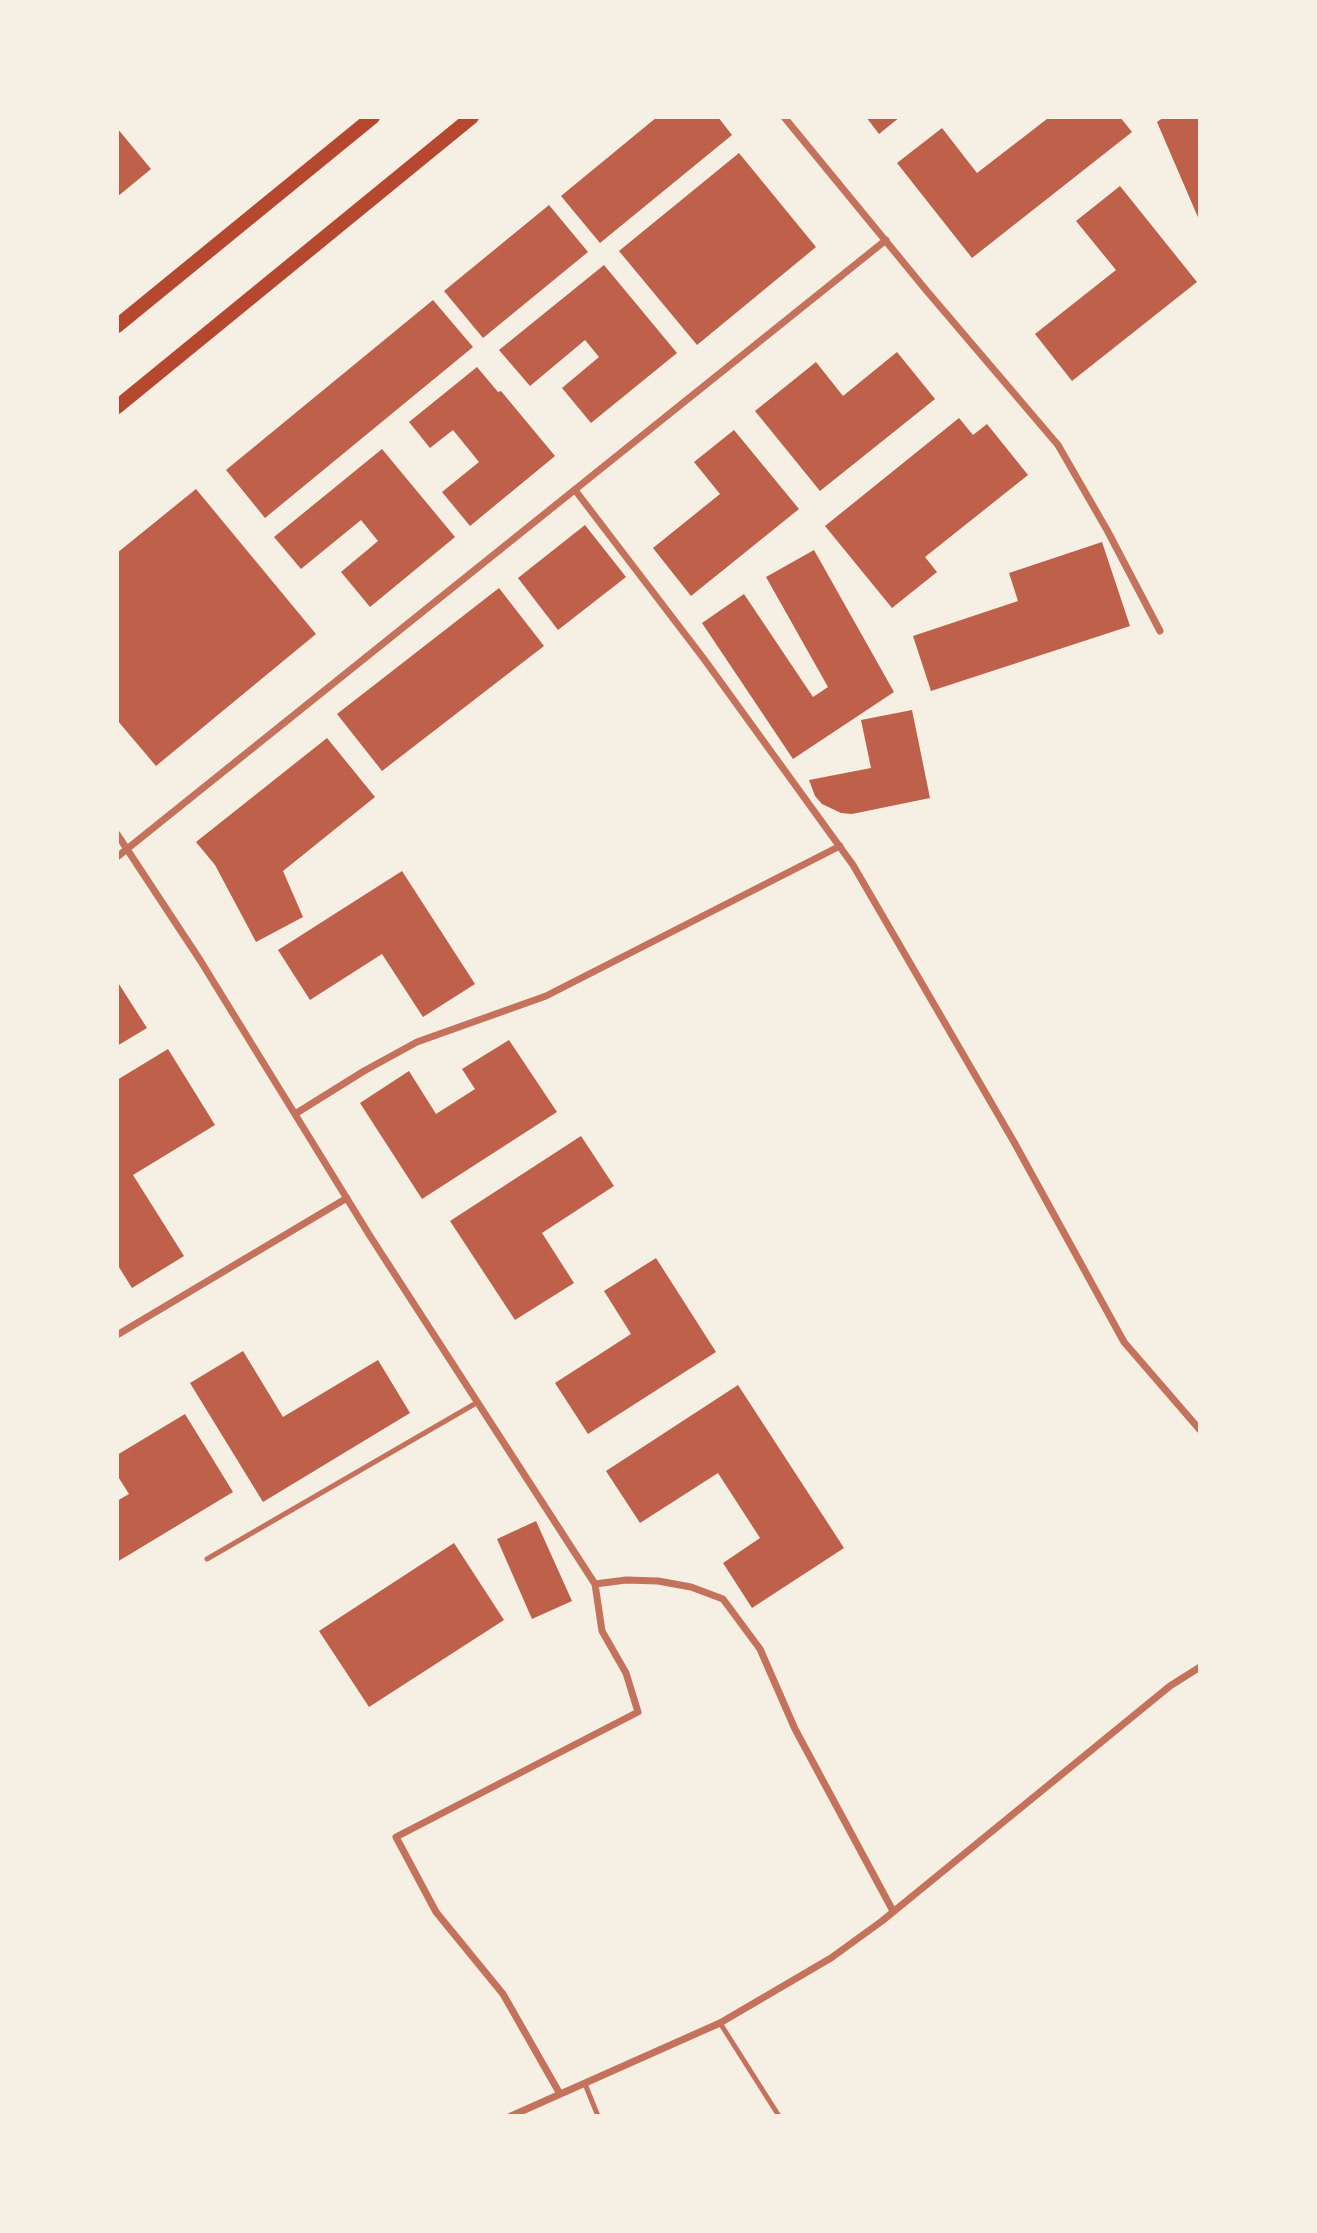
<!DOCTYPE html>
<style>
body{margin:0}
#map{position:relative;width:1317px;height:2233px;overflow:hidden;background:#f6efe4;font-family:Mulish,sans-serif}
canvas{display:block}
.frame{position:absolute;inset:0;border:119px solid #f6efe4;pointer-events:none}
</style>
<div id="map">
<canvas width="1317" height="2233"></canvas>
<div class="frame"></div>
</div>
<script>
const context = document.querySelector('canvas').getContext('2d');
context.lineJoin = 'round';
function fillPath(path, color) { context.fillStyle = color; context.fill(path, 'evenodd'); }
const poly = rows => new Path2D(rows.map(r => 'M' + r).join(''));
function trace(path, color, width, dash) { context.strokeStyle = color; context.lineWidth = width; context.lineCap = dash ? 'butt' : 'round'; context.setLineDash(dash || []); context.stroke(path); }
fillPath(poly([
 [657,117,718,117,732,135,600,243,561,196],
 [866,117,900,117,879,134],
 [1046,117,1120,117,1132,132,972,258,897,163,942,128,977,173,1047,119],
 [1164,117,1200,117,1200,222,1157,122],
 [117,128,151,169,117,197],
 [739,153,816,247,697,345,619,251],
 [1120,186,1197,282,1072,381,1035,334,1116,270,1076,221],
 [549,205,588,252,483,338,444,291],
 [604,265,677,353,591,423,562,388,599,357,585,340,530,386,499,350],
 [433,300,473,347,265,518,226,470],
 [897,352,935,399,820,491,755,411,816,362,843,396],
 [477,367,498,392,501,391,555,456,470,526,442,492,479,462,453,430,430,448,409,422],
 [959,418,973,435,987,424,1028,475,925,557,937,572,892,608,825,526],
 [734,430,799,509,691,596,653,548,720,494,694,462],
 [382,449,455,537,370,607,341,572,378,541,361,520,301,569,274,537],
 [196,489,316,634,156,766,117,720,117,553],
 [585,525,626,577,558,630,518,578],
 [1102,542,1130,626,931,691,913,636,1018,601,1009,573],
 [814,550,894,692,793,759,702,623,744,594,813,697,828,687,766,577],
 [499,588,544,646,382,771,337,714],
 [912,710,930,798,852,814,841,813,822,804,815,796,809,780,871,768,861,720],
 [327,738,375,797,283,871,303,917,256,942,215,865,196,842],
 [402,871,475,984,423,1017,382,954,310,1000,278,950],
 [117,981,147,1028,117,1046],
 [509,1040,557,1112,422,1199,360,1103,409,1071,436,1114,475,1089,462,1069],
 [168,1049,215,1125,133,1175,184,1256,132,1288,117,1264,117,1080],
 [581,1136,614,1186,542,1233,574,1283,515,1320,450,1221],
 [656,1258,716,1352,588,1434,555,1383,631,1334,604,1291],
 [243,1351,283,1417,378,1360,410,1413,263,1502,190,1383],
 [738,1385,844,1548,752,1608,723,1563,760,1538,718,1473,640,1523,606,1471],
 [185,1414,233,1492,117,1562,117,1501,129,1494,117,1475,117,1455],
 [536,1521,572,1601,532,1619,497,1539],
 [454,1543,504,1620,369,1707,319,1631]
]), '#bf614a');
trace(poly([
 [207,1559,478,1402],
 [720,2023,779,2116],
 [585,2084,598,2116]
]), '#c5725c', 5);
trace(poly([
 [784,117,926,290,1058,445,1107,530,1160,631],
 [575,490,704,659,853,865,1014,1142,1124,1342,1200,1430],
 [117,834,200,960,370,1236,595,1584,602,1631,626,1673,638,1712,396,1837,436,1912,503,1994,560,2094],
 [117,857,886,240],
 [295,1114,364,1071,417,1042,546,996,840,846],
 [117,1335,347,1198],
 [595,1584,626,1580,658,1581,691,1587,723,1599,760,1649,795,1729,893,1911],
 [511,2116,720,2023,831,1958,882,1921,1170,1686,1200,1667]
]), '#c5725c', 7);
trace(poly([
 [117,326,373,117],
 [117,407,472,117]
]), '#b5482f', 14);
</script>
